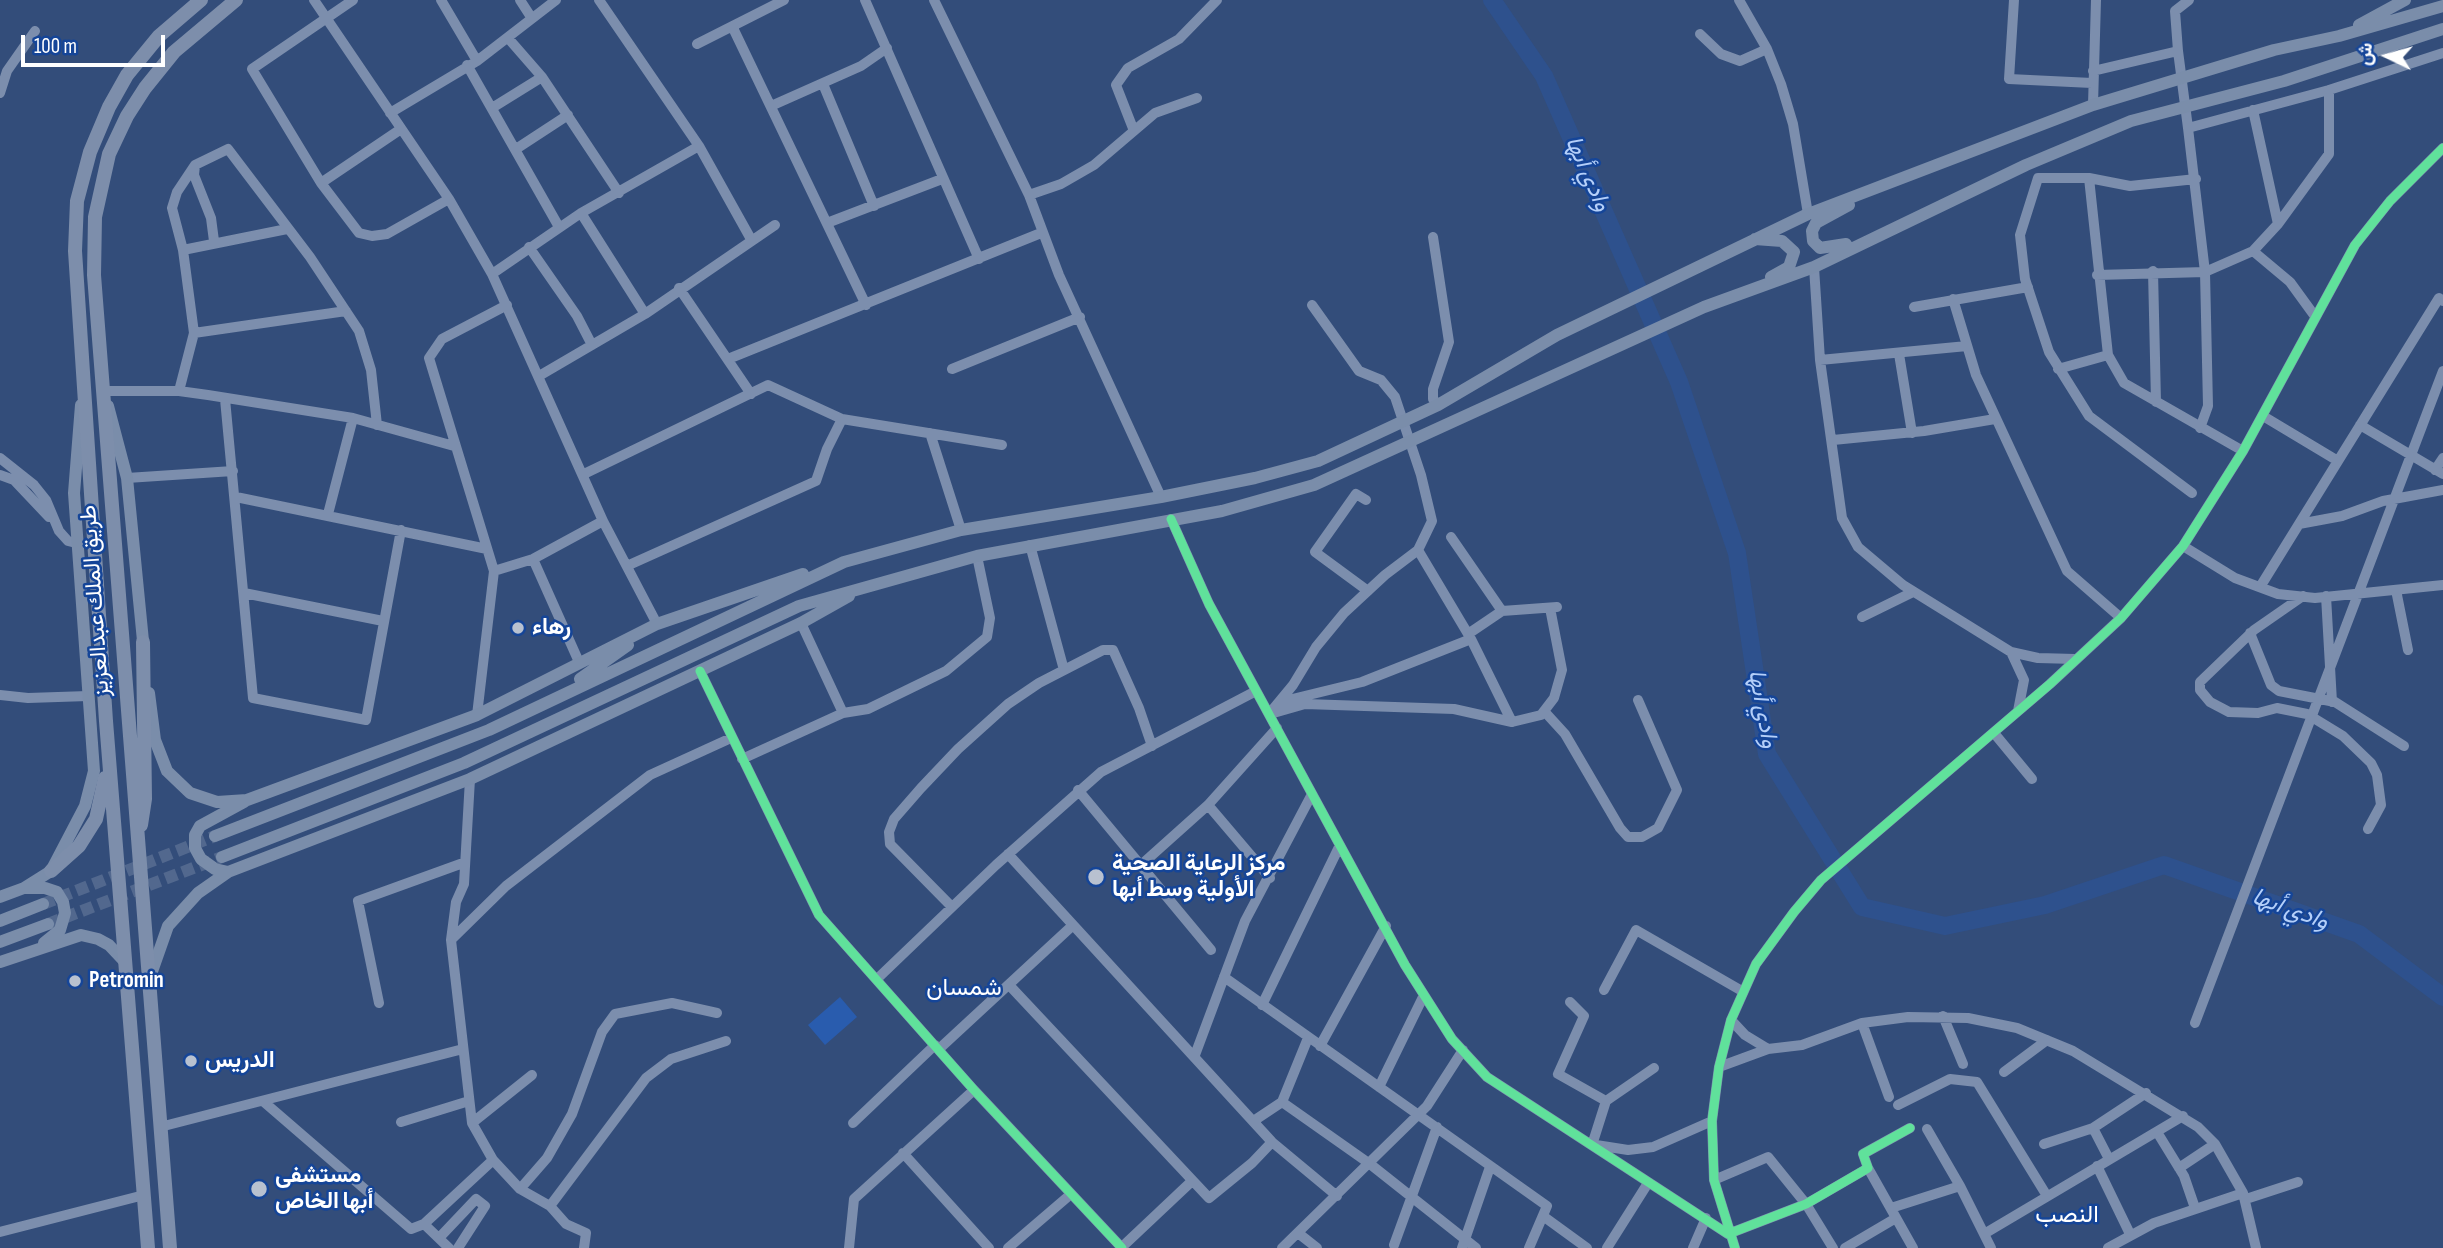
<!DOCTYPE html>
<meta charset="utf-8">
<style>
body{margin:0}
#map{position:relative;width:2443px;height:1248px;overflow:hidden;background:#334d7a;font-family:"Sofia Sans Condensed",Vazirmatn,sans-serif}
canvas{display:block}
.north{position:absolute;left:2352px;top:21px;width:70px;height:70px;-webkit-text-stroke:5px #154598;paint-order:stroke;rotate:275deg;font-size:19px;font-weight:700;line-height:28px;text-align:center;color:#fff}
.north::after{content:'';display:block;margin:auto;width:24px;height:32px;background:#fff;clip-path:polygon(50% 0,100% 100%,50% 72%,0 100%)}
.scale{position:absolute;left:21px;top:35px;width:144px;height:32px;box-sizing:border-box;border:4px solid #fff;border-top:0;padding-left:9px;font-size:21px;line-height:24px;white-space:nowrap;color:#fff;-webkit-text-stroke:5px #154598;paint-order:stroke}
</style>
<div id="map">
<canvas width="2443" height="1248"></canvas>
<div class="north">ش</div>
<div class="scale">100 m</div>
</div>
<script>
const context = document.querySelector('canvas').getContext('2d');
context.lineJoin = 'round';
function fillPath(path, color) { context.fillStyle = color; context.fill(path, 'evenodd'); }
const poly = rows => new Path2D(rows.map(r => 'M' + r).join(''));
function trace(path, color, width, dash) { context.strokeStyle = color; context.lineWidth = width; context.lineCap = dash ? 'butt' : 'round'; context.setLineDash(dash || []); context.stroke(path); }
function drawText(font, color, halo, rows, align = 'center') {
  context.font = font + ' "Sofia Sans Condensed",Vazirmatn,sans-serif'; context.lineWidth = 5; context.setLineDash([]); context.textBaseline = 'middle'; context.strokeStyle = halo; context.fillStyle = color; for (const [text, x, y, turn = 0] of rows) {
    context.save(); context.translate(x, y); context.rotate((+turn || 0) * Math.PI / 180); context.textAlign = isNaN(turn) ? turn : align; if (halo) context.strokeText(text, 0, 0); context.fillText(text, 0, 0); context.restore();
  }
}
fillPath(poly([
 [840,997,857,1017,825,1045,808,1025]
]), '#295cae');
trace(poly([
 [1492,0,1544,76,1679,382,1737,553,1767,754,1862,907,1945,926,2045,905,2164,865,2359,934,2443,997]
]), '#2e518d', 18);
trace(poly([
 [43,904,215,836],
 [48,924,222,857]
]), '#52688e', 12, [12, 6]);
trace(poly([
 [314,0,449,199,492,274,603,521,657,624],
 [353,0,252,69,321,183,359,233,372,236,387,234,449,199],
 [441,0,477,61],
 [520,0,531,17],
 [599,0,699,146,752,241],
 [865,0,979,259],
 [934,0,1029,195,1059,275,1161,497],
 [1739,0,1767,49,1781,84,1793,124,1808,214],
 [2014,0,2009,79,2092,83],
 [733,28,866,305],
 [1700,34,1721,54,1740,61,1767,49],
 [508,38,542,77,619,193],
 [697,44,784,0],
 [2178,51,2188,128],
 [467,65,559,227],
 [2093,71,2178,51,2175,11,2189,0],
 [823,84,874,206],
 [0,93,7,71,35,31],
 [2093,105,2096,0],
 [771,106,861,66,887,48],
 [492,108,542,77],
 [2253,110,2278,224],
 [390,113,477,61,556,0],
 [1134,131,1116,85,1128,68,1179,39,1217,0],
 [516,149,568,115],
 [195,165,194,175,211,218,214,241],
 [2089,178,2108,355,2124,383,2243,451],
 [321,183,401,129],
 [1029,195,1061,184,1094,165,1155,113,1197,98],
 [581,213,645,314],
 [827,223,942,179],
 [1433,237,1449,342,1433,389,1433,399,1438,405],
 [529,247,577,316,592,345],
 [183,250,287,229],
 [2253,251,2290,282,2314,315],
 [1814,267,1820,360,1842,518,1858,547,1903,585,2011,652,2038,658,2075,659],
 [2153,271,2156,402],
 [492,274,581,213,699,146],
 [2097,275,2205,272,2253,251,2278,224,2329,154,2329,90],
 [679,288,751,394],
 [1953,299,1976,375,2067,571,2121,618],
 [1914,307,2028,287],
 [194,333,346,311],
 [1899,354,1912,433],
 [728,359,1041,233],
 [1820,360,1967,346],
 [952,369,1080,317],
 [2058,369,2108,355],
 [539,376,645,314,775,225],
 [104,391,179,391,208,395,353,418,454,446],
 [179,391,194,333,183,250,172,208,177,192,195,165,228,149,310,257,359,331,371,370,377,425],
 [225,399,253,698,366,720,401,530],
 [2263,416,2338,461],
 [2360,425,2443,474],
 [2200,428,2208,406,2205,272,2188,128,2329,90,2443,53],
 [930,433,961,530],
 [1833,440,1924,431,1995,419],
 [0,458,34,485,46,500,59,531,68,541,76,543],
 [2435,470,2443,458],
 [584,474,768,385,842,419,1002,445],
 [0,475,14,480,49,517],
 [127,478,233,471],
 [2192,493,2089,416,2049,352,2025,279,2020,235,2038,178,2089,178,2130,186,2196,179],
 [236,497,487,549],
 [1366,500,1356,494,1315,552,1368,591],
 [328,514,353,418],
 [1171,519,1209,604,1405,965,1452,1039,1487,1077,1728,1234,1806,1204,1868,1168,1863,1154,1910,1128],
 [2299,524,2342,516,2383,501,2443,490],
 [1451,537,1502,611],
 [1030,545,1064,670],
 [2183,546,2235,578,2278,594,2315,598,2443,585],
 [1418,550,1471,639,1512,722],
 [533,559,579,662],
 [629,565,816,481,827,449,842,419],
 [494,571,533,559,603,521],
 [2260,587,2439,298,2443,301],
 [2396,590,2408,650],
 [244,593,383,621],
 [2303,596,2254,630,2200,682,2200,690,2210,702,2229,712,2258,713,2277,708,2307,714,2343,736,2371,763,2377,775,2381,805,2368,829],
 [2326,596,2332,702],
 [1862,617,1913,592],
 [801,623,843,713,868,709,946,671,987,637,990,618,977,556],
 [2250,633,2271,685,2279,691,2335,702,2404,746],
 [1468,634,1502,611,1557,607],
 [2011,652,2024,680,2018,711],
 [700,671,819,915,974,1090,1122,1248],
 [0,695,28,698,88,696],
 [1280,702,1362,682,1471,639],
 [1544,711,1565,734,1620,828,1628,837,1642,837,1658,828,1677,790,1638,700],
 [1269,714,1293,685,1316,647,1344,613,1385,575,1418,550,1432,521,1421,475,1395,397,1381,380,1359,371,1312,305],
 [1270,714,1305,704,1454,709,1512,722,1541,715,1554,698,1562,670,1550,608],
 [477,715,494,571,429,358,442,339,507,305],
 [1994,733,2032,779],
 [742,759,843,713],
 [470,779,464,884,456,902,451,940,472,1123,493,1160,520,1189,550,1206,566,1224,586,1233,584,1248],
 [1078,790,1211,950],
 [1208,805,1270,878],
 [1008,854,1272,1142,1337,1196],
 [1141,865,1208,805,1277,728],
 [952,907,890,844,889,832,894,819,921,788,958,749,1008,704,1039,683,1103,650,1113,650,1139,708,1152,746],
 [451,940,506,886,650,775,731,738],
 [1224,977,1547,1206,1529,1248],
 [878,978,996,865,1101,772,1256,691],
 [1010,986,1209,1198,1252,1163,1272,1142],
 [1604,990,1636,930,1742,991],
 [1570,1002,1584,1016,1558,1074,1606,1101],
 [379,1003,358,901,463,863],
 [1262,1005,1340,845],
 [1943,1016,1963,1064],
 [1862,1023,1889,1097],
 [2195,1023,2443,371],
 [1320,1046,1386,926],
 [939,1049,1072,926],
 [1768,1049,1802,1045,1862,1023,1908,1017,1968,1018,2017,1028,2073,1051,2198,1127,2215,1144,2243,1193,2256,1248],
 [1195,1055,1245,921,1312,794],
 [1719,1067,1768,1049,1745,1035,1731,1020],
 [2004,1072,2047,1040],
 [1379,1087,1424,995],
 [264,1102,411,1229,424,1224,449,1248],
 [1282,1102,1370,1164,1476,1248],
 [1898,1105,1950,1079,1977,1082,2047,1196],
 [1255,1120,1282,1102,1308,1038],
 [401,1122,469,1101],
 [472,1123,532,1075],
 [853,1123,935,1045],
 [160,1127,463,1049],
 [2093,1128,2109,1159],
 [1927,1129,1960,1186,1991,1248],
 [2157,1132,2184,1176,2195,1208],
 [2044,1144,2093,1128,2146,1093],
 [1592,1145,1606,1101,1654,1068],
 [1596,1145,1628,1150,1653,1147,1712,1121],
 [903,1153,989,1248],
 [2097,1166,2130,1234],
 [1868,1168,1913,1248],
 [2179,1168,2215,1144],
 [1714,1180,1768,1157,1806,1204,1833,1248],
 [520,1189,547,1158,572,1114,602,1032,615,1014,672,1003,717,1013],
 [2246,1199,2298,1182],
 [550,1206,646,1078,671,1059,726,1041],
 [1891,1208,1960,1186],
 [1543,1216,1587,1248],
 [424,1224,493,1160],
 [0,1232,144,1195],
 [1298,1233,1317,1248],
 [1984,1234,2183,1116],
 [439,1238,476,1199,485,1206,458,1248],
 [1394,1245,1437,1127],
 [849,1248,854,1199,974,1090],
 [1008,1248,1071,1194],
 [1121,1248,1192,1181],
 [1282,1248,1427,1106,1463,1050],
 [1462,1248,1490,1167],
 [1607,1248,1648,1183],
 [1693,1248,1706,1218],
 [1735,1248,1714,1180,1712,1121,1719,1067,1731,1020,1756,964,1794,912,1821,880,2050,684,2121,618,2183,546,2243,451,2355,245,2390,201,2443,148],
 [1845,1248,1896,1218],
 [2108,1248,2154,1223,2243,1193]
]), '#7c8ead', 10);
trace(poly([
 [2359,25,2405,0],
 [1755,239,1782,241,1794,252,1789,267,1771,277],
 [1846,244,1820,248,1813,241,1812,231,1816,223,1849,205],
 [108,406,127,478,144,651],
 [580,679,628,645],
 [149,693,155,740,167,771,190,793,217,802,247,800,477,715,657,624,803,574],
 [215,836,489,730,844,562,961,530,1161,497,1255,478,1318,461,1438,405,1557,335,1808,214,2093,105,2274,50,2339,36,2443,6],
 [222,857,464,763,799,606,977,556,1222,511,1314,485,1704,307,1814,267,2026,165,2131,121,2284,81,2443,29],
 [228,872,215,869,201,859,195,848,195,835,200,826,244,802],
 [26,888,45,888,57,892,63,902,65,913,60,930,44,943],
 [0,897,24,888,51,871,85,806,94,771,74,493,81,405],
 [0,921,43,904],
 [0,942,48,924],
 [0,962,81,935,98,939,109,945,125,962],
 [149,980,168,926,198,893,228,872,470,779,801,623,849,596]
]), '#7a8daa', 12);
trace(poly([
 [141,825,145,799,143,642],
 [51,871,79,846,96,819,105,778],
 [148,1248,106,721,75,251,77,201,90,152,109,107,127,75,159,36,201,0],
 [170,1248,94,275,95,217,109,154,127,116,145,88,174,52,236,0]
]), '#7d8eab', 14);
trace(poly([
 [1171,519,1209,604,1405,965,1452,1039,1487,1077,1728,1234,1806,1204,1868,1168,1863,1154,1910,1128],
 [700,671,819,915,974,1090,1122,1248],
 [1735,1248,1714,1180,1712,1121,1719,1067,1731,1020,1756,964,1794,912,1821,880,2050,684,2121,618,2183,546,2243,451,2355,245,2390,201,2443,148]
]), '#60e19b', 9);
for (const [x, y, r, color] of [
 [518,628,7,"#b8c1d0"],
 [1096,877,9,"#b8c1d0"],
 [75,981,7,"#b8c1d0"],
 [191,1061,7,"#b8c1d0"],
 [259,1189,9,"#b8c1d0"]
]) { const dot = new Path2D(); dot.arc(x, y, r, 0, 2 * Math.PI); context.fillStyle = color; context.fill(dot); trace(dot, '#154598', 2.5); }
drawText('23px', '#fff', '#154598', [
 ["طريق الملك عبدالعزيز",96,601,-94]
]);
drawText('bold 23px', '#fff', '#154598', [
 ["رهاء",532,628],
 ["مركز الرعاية الصحية",1112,864],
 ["الأولية وسط أبها",1112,890],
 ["Petromin",89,981],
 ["الدريس",205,1061],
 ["مستشفى",275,1176],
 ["أبها الخاص",275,1202]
], 'left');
drawText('italic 24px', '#b4cff9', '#154598', [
 ["وادي أبها",1587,174,66],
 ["وادي أبها",1762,709,80],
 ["وادي أبها",2290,910,20]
]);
drawText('24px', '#fff', '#154598', [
 ["شمسان",964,989],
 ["النصب",2067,1216]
]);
</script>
